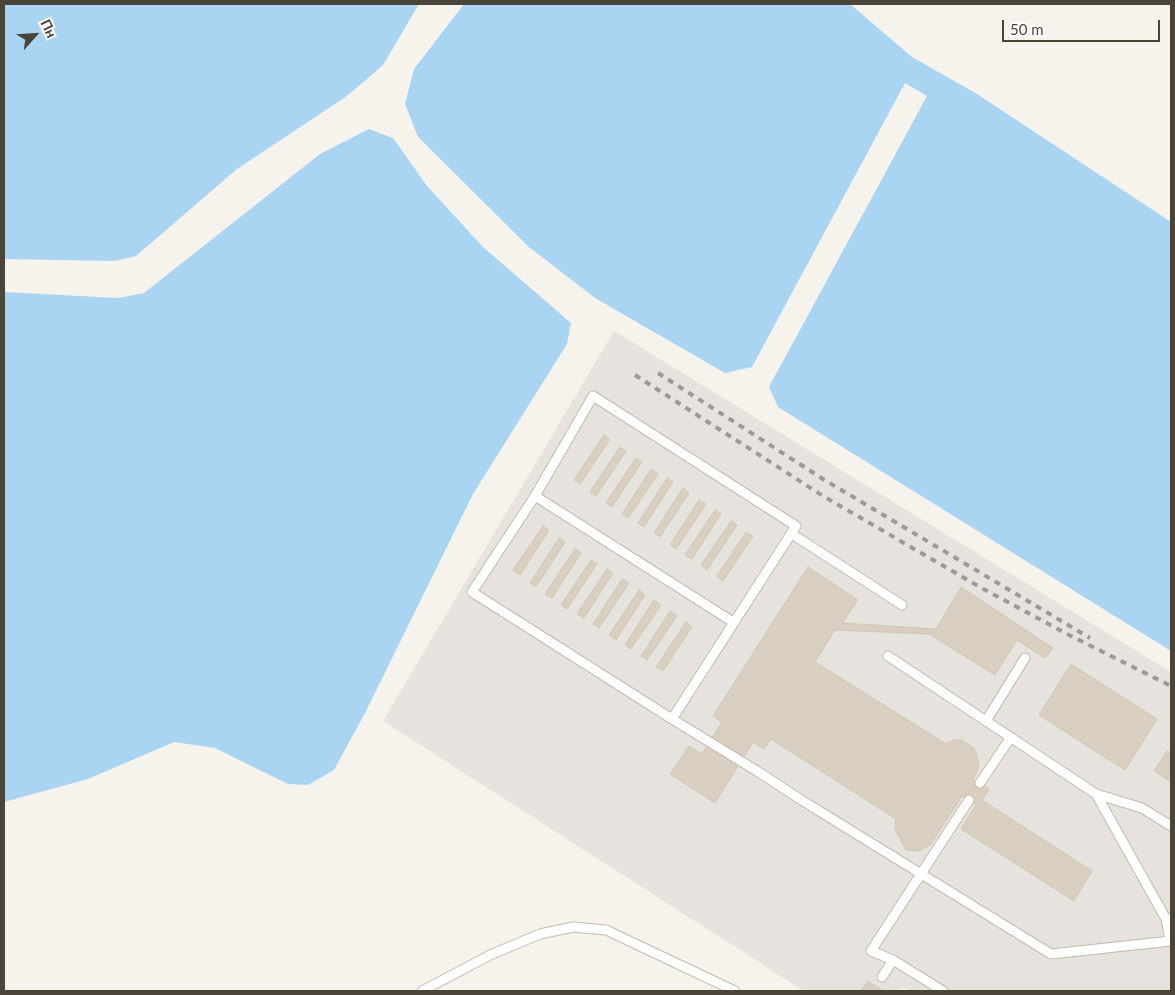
<!DOCTYPE html>
<meta charset="utf-8">
<style>
body{margin:0}
#map{position:relative;width:1175px;height:995px;overflow:hidden;background:#f6f3ec;font-family:Lato,sans-serif}
canvas{display:block}
.frame{position:absolute;inset:0;border:5px solid #4b4439;pointer-events:none}
.north{position:absolute;left:10px;top:10px;width:50px;height:50px;-webkit-text-stroke:4px #fff;paint-order:stroke;rotate:64deg;font-size:14px;font-weight:700;line-height:20px;text-align:center;color:#4b4439}
.north::after{content:'';display:block;margin:auto;width:18px;height:22px;background:#4b4439;clip-path:polygon(50% 0,100% 100%,50% 72%,0 100%)}
.scale{position:absolute;left:1002px;top:20px;width:158px;height:22px;box-sizing:border-box;border:2px solid #4b4439;border-top:0;padding-left:6px;font-size:15px;line-height:18px;white-space:nowrap;color:#4b4439;-webkit-text-stroke:4px #fff;paint-order:stroke}
</style>
<div id="map">
<canvas width="1175" height="995"></canvas>
<div class="frame"></div>
<div class="north">Пн</div>
<div class="scale">50 m</div>
</div>
<script>
const context = document.querySelector('canvas').getContext('2d');
context.lineJoin = 'round';
function fillPath(path, color) { context.fillStyle = color; context.fill(path, 'evenodd'); }
const poly = rows => new Path2D(rows.map(r => 'M' + r).join(''));
function trace(path, color, width, dash) { context.strokeStyle = color; context.lineWidth = width; context.lineCap = dash ? 'butt' : 'round'; context.setLineDash(dash || []); context.stroke(path); }
fillPath(poly([
 [614,331,1171,672,1171,991,910,991,902,987,899,991,804,991,383,721]
]), '#e6e2dd');
fillPath(poly([
 [4,4,419,4,383,65,347,96,237,169,136,256,115,261,4,259],
 [464,4,850,4,912,57,977,94,1171,222,1171,651,778,407,769,387,927,96,905,83,752,367,725,373,595,298,529,247,418,137,405,104,414,69],
 [369,129,393,138,427,186,483,247,571,323,567,344,473,494,365,713,334,770,308,785,288,784,215,748,174,742,88,779,4,802,4,292,118,298,144,293,320,154]
]), '#a9d4f2');
const building = poly([
 [604,435,610,439,580,484,574,480,604,435],
 [620,447,626,451,596,496,590,492,620,447],
 [636,458,642,462,612,507,606,503,636,458],
 [651,469,658,474,628,518,622,514,651,469],
 [667,478,673,482,644,527,638,523,667,478],
 [683,488,689,493,660,537,654,533,683,488],
 [699,500,706,504,676,549,670,545,699,500],
 [715,510,721,514,692,559,685,555,715,510],
 [731,521,737,525,707,570,701,565,731,521],
 [543,526,549,530,520,575,513,570,543,526],
 [746,532,753,536,723,581,717,576,746,532],
 [559,538,565,542,536,587,530,583,559,538],
 [575,549,581,553,552,598,545,594,575,549],
 [591,560,597,564,567,609,561,605,591,560],
 [808,567,858,600,842,623,936,629,961,587,1053,648,1045,658,1017,640,995,675,929,634,835,630,815,662,946,744,954,740,961,740,974,748,979,763,977,771,973,779,989,789,982,800,1092,871,1074,901,961,829,976,805,962,796,931,844,919,851,906,850,895,829,896,819,771,739,764,749,753,742,715,803,670,774,689,746,702,754,722,722,713,716,808,567],
 [607,569,613,573,584,618,577,614,607,569],
 [622,579,629,583,599,628,593,624,622,579],
 [639,590,645,595,616,640,609,635,639,590],
 [654,600,661,605,631,649,625,645,654,600],
 [670,611,677,616,647,660,641,656,670,611],
 [686,622,692,627,663,671,656,667,686,622],
 [1071,664,1157,719,1125,770,1039,715,1071,664],
 [1167,751,1171,754,1171,782,1154,771,1167,751],
 [868,981,883,991,861,991,868,981]
]);
fillPath(building, '#d8cfc1');
trace(building, '#d3c7b4', 1);
const lane = poly([
 [535,496,733,622],
 [792,534,902,605],
 [888,656,1096,794,1166,919,1171,919],
 [672,719,796,526,593,396,535,496,472,592,672,719,757,771,803,801,1051,954,1171,941],
 [986,721,1025,658],
 [980,783,1011,737],
 [1096,794,1142,808,1171,826],
 [1166,919,1170,941],
 [893,960,871,951,969,800],
 [882,977,893,960,943,991],
 [422,991,490,955,540,934,573,927,606,930,735,991]
]);
trace(lane, '#c2bbae', 11);
trace(lane, '#fff', 9);
trace(poly([
 [658,373,823,479,1090,638],
 [635,375,823,496,978,586,1069,635,1171,686]
]), '#9a9a9a', 4, [6, 6]);
</script>
